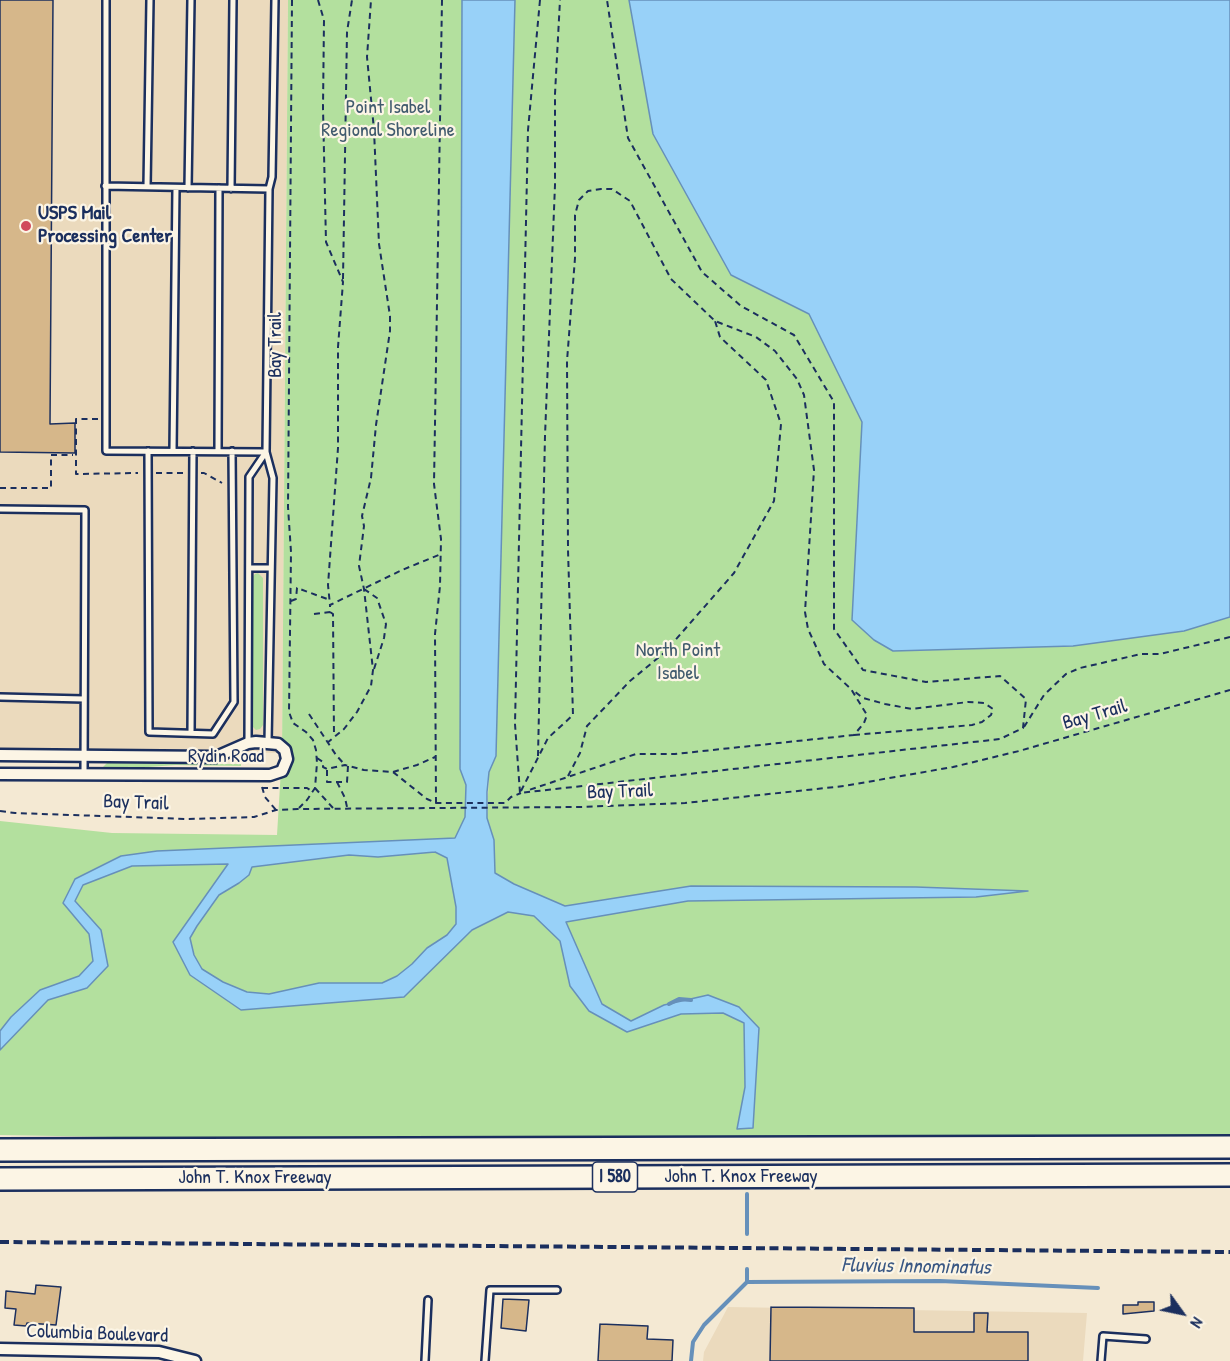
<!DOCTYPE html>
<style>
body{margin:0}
#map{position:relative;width:1230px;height:1361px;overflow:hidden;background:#f4e9d3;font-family:"Patrick Hand",sans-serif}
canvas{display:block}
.north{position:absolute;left:1152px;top:1283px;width:60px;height:60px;-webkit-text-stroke:4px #fcf5e5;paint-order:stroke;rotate:123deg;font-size:16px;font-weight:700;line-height:24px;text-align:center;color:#1b2f5e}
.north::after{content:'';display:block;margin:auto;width:21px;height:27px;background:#1b2f5e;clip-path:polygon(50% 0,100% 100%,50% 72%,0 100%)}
</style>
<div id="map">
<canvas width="1230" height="1361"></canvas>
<div class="north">N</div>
</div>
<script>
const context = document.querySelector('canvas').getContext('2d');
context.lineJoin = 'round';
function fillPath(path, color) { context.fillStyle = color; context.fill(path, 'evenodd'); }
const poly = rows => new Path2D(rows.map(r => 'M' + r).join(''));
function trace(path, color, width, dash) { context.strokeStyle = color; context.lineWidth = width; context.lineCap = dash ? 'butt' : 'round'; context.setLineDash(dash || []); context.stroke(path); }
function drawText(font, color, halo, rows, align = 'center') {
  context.font = font + ' "Patrick Hand",sans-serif'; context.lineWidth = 4.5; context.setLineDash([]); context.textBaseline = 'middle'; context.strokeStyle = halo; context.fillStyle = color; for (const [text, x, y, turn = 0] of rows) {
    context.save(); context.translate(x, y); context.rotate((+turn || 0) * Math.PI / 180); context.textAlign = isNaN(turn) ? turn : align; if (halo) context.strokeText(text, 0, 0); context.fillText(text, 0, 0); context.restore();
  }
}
fillPath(poly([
 [0,0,288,0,282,753,0,749],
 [728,1307,1087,1313,1083,1361,703,1361,704,1352]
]), '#ebdabd');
fillPath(poly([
 [288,0,491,0,478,835,490,826,487,818,489,772,496,756,515,0,629,0,653,134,731,275,809,314,862,422,852,620,874,640,893,651,1184,631,1230,617,1230,1147,744,1148,0,1135,0,821,112,833,277,835,282,753],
 [258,573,263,578,263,725,260,729,256,730,251,725,252,578,255,574],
 [107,763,241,764,241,766,176,765,107,770,103,767]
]), '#b3e09e');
const water = poly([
 [462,0,515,0,496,756,489,772,487,792,487,818,494,840,495,873,514,884,565,906,691,886,916,887,1028,891,976,897,688,901,566,922,602,1004,631,1021,664,1005,708,995,739,1007,759,1028,753,1128,737,1129,745,1087,744,1023,723,1013,681,1014,627,1032,589,1011,570,986,560,941,534,916,508,912,472,930,404,997,241,1010,190,975,173,942,228,864,132,866,83,885,75,901,101,930,108,966,87,988,48,1000,0,1050,0,1031,11,1017,40,990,79,976,93,961,89,934,63,903,75,879,121,856,157,851,455,838,465,817,466,785,460,769,462,0],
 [435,852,447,858,456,907,456,924,447,935,427,948,412,964,397,976,382,983,319,983,269,994,247,992,223,982,202,969,194,955,190,938,197,926,219,895,239,883,249,875,252,867,349,855,378,857,435,852],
 [629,0,1230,0,1230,617,1184,631,1073,646,893,651,874,640,852,620,862,422,809,314,731,275,653,134,629,0]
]);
fillPath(water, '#98d1f8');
trace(water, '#6690ba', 1.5);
trace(poly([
 [669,1004,679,999,691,1000],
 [747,1234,747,1194],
 [747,1269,747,1282],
 [747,1282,940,1281,1098,1288],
 [691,1361,693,1342,704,1325,747,1282]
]), '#6690ba', 4);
const building = poly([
 [0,0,53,0,50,424,75,423,75,453,0,452,0,0],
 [36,1285,61,1287,56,1325,27,1323,26,1326,14,1325,16,1309,5,1308,6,1291,35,1294,36,1285],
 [503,1299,529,1300,526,1331,501,1328,503,1299],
 [1138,1302,1154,1302,1154,1311,1123,1314,1123,1305,1138,1305,1138,1302],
 [771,1307,914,1308,914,1332,974,1332,974,1313,988,1313,987,1332,1028,1332,1028,1361,770,1361,771,1307],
 [600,1324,648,1326,647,1339,673,1340,672,1361,598,1361,600,1324]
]);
fillPath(building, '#d6b78a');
trace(building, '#1b2f5e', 1.5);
const lane = poly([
 [106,0,106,451,266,452],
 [105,186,269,189],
 [147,187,150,0],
 [188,188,191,0],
 [231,189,233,0],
 [148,451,149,732,213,734,234,702,232,451],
 [173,451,176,188],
 [218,451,219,188],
 [0,509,85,510,84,774],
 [249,568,271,568],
 [0,697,84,699],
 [191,733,193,451],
 [268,742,273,478,266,452,269,189,272,177,275,0],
 [248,743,249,477,266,452],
 [425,1361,428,1300],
 [485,1361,490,1290,557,1290],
 [1101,1361,1103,1336,1146,1339]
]);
const street = poly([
 [0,755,216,757,248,743,256,742,278,744,285,750,287,759,282,771,270,775,0,774],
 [0,1349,159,1352,195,1361]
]);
const highway = poly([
 [0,1150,1230,1147],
 [0,1179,1230,1175]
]);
trace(lane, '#1b2f5e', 10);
trace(street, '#1b2f5e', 15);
trace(highway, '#1b2f5e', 26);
trace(poly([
 [292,0,288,507,291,552,289,712,293,723,306,732,313,740,316,750,317,763,315,788,307,800,299,808],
 [318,0,324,20,323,108,326,242,343,282,338,347,338,448,328,585,330,605],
 [540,0,528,130,515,724,520,793,1000,739,1023,728,1026,699,1000,676,926,682,863,670,834,629,834,402,794,335,741,306,702,272,628,138,607,0],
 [343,279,347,32,352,0],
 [98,419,76,419,76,474,138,473],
 [156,473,183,473],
 [201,473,204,473,222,483],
 [0,488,51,488,51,455,73,455],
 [364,589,377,598,386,624,384,638,374,669],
 [291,601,296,599,297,588,330,600],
 [330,612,333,614,334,736],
 [314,614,330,612,330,605,402,570,441,554],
 [309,714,336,755,345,765],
 [1024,727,1044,695,1066,674,1080,668,1141,654,1160,654,1230,637],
 [854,735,972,725,982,722,991,715,993,709,984,703,968,702,912,709,885,704,863,698,854,691],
 [327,743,344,729,357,712,371,686,373,670,364,589,359,566,364,526,362,516,371,478,376,425,390,331,390,316,379,244,374,130,367,57,371,0],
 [538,756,545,436,555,185,555,94,560,0],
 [317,758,323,762,323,767,327,769,345,765,364,770,393,772,427,799,436,803,505,803,511,797,521,793],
 [327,770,327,782,347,782,348,766],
 [393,772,417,765,435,757],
 [568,776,580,753,587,726,630,681,664,653,734,573,774,501,781,424,766,380,720,337,715,321],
 [337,782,345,798,347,807],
 [262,787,265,797,276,810],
 [262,788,307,788,313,792],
 [315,788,333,808],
 [521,791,548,738,573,715,568,550,567,361,575,258,575,215,579,200,588,191,601,189,612,189,630,201,671,279,715,321,756,337,775,351,797,379,804,395,814,470,805,612,808,629,824,664,851,689,867,715,864,723,854,735,675,754,636,754,526,791],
 [436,803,435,634,440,586,441,539,434,484,442,0],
 [0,811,15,813,187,819,254,817,276,810,298,809,579,807,685,803,844,786,953,767,1019,751,1230,690]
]), '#1b2f5e', 2, [6, 4.5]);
trace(lane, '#fcf5e5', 5);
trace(street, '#fcf5e5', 10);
trace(highway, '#fcf5e5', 21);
trace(poly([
 [0,1242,1230,1252]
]), '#1b2f5e', 4, [9, 4.5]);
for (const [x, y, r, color] of [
 [26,226,6,"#d1495b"]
]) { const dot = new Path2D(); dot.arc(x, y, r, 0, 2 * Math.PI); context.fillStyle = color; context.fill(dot); trace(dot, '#fcf5e5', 2); }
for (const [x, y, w] of [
 [615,1177,45]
]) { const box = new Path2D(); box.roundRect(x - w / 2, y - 15, w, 30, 4.5); context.fillStyle = '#fcf5e5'; context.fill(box); trace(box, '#1b2f5e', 1.5); }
drawText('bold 18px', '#1b2f5e', null, [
 ["I 580",615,1177]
]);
drawText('20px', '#415b6e', '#fcf5e5', [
 ["Point Isabel",388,108],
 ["Regional Shoreline",388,131],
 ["North Point",678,651],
 ["Isabel",678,674]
]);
drawText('bold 20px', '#1b2f5e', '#fcf5e5', [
 ["USPS Mail",38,214],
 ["Processing Center",38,237]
], 'left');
drawText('20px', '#1b2f5e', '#fcf5e5', [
 ["Bay Trail",276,345,-90],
 ["Bay Trail",1095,715,-16],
 ["Rydin Road",226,757],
 ["Bay Trail",620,792,-2],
 ["Bay Trail",136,803,2],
 ["John T. Knox Freeway",741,1177],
 ["John T. Knox Freeway",255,1178],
 ["Columbia Boulevard",97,1334,2]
]);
drawText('italic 21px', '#3a5884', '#fcf5e5', [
 ["Fluvius Innominatus",916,1267,1]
]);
</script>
